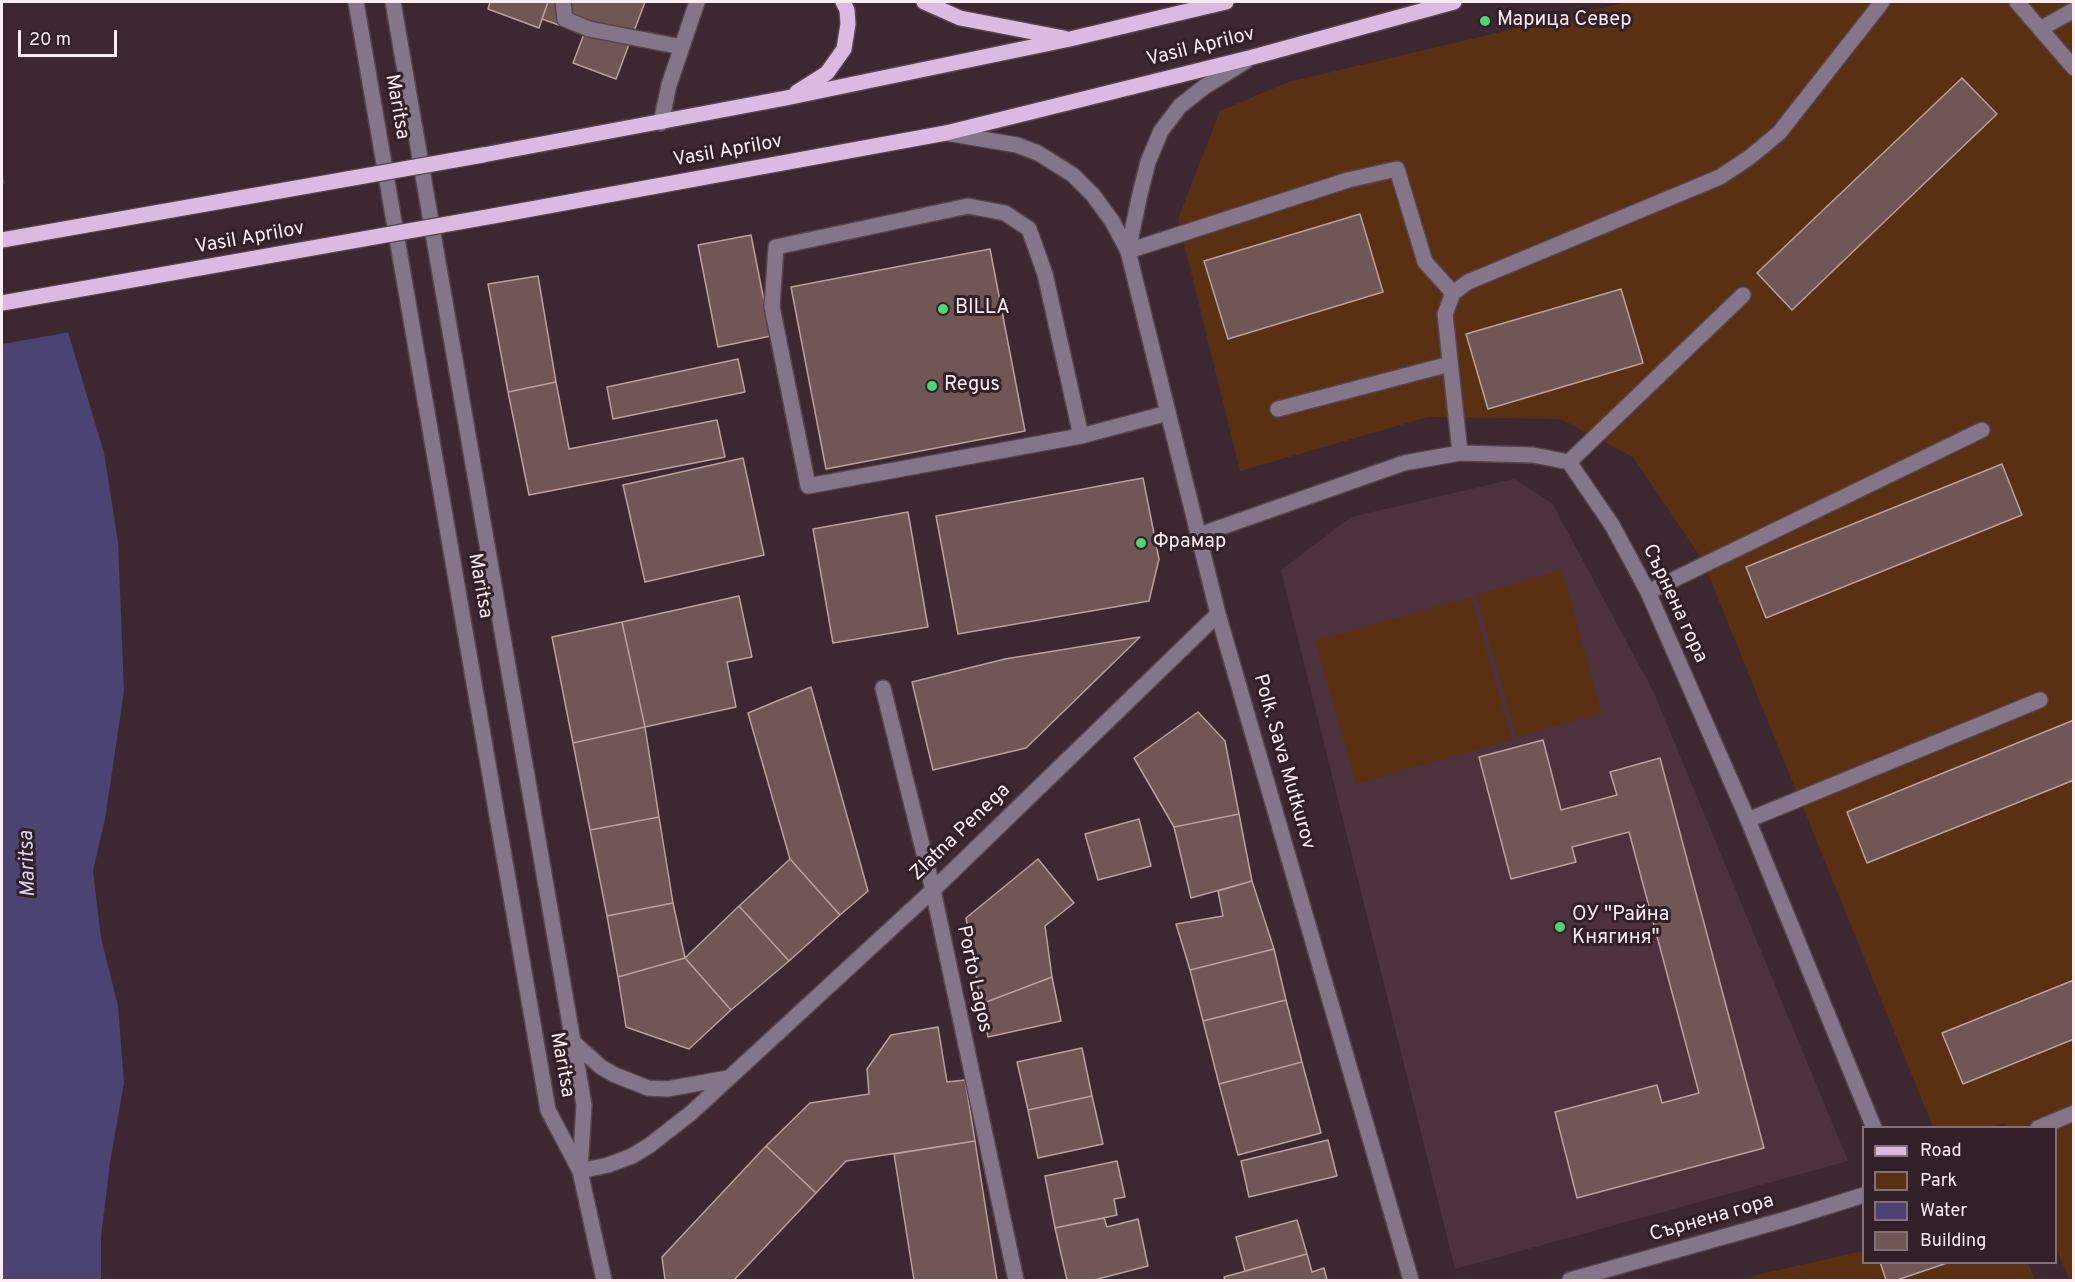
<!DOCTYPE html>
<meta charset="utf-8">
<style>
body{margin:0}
#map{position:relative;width:2075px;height:1282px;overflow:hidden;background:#3d2831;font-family:Overpass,sans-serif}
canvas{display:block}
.frame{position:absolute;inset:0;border:3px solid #fbedf2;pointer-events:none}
.legend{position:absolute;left:1862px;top:1126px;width:195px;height:138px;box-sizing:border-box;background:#321f27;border:2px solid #827178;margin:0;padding:8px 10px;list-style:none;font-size:18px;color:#fbedf2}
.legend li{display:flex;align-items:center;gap:12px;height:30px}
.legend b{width:30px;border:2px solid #827178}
.scale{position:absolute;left:18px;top:30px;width:99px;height:27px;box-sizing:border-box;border:3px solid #fbedf2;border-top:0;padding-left:8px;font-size:18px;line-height:21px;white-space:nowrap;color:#fbedf2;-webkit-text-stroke:4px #321f27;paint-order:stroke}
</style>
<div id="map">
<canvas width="2075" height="1282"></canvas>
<div class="frame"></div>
<ul class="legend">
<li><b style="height:8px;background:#dbbae2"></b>Road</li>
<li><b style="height:16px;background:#593112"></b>Park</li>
<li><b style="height:16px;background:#4b4473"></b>Water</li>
<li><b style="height:16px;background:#705755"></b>Building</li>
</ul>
<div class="scale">20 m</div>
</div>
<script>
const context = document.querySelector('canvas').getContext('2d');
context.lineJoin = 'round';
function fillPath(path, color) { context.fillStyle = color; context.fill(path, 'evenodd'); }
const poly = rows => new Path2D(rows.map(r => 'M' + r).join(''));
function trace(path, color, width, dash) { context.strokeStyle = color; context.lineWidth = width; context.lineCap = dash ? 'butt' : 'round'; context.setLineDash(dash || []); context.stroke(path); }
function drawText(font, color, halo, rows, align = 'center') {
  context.font = font + ' Overpass,sans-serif'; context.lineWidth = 6; context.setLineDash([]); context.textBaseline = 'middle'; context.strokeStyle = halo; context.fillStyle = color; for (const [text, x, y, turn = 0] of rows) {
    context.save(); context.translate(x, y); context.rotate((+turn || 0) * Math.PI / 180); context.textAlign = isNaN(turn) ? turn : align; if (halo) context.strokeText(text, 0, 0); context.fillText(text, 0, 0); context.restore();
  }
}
fillPath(poly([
 [1514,479,1552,503,1654,693,1848,1161,1455,1269,1281,570,1351,517]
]), '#4d323e');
fillPath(poly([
 [1628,2,2073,2,2073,1280,2069,1280,2056,1248,2056,1128,2006,1127,2004,1123,1993,1127,1933,1127,1702,559,1633,457,1561,419,1428,417,1240,471,1178,219,1220,111,1289,82],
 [1562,570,1602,713,1516,737,1476,595],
 [1471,597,1512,740,1356,784,1315,641],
 [1863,1251,1864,1262,2028,1263,2035,1280,1753,1280,1752,1276]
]), '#593112');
fillPath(poly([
 [2,176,56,292,104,453,118,542,124,691,105,819,93,871,101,938,118,1006,124,1083,110,1162,101,1237,101,1280,2,1280]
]), '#4b4473');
fillPath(poly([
 [9,183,59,291,71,332,2,344,2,184]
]), '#3d2831');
const building = poly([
 [490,2,548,2,539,28,488,9,490,2],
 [548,2,645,2,616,79,573,63,584,34,542,19,548,2],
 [1962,78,1997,114,1792,310,1757,273,1962,78],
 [1360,214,1383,292,1228,339,1204,261,1360,214],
 [751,235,771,336,718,347,698,245,751,235],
 [990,249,1025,431,826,469,791,287,990,249],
 [538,276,556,382,508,392,488,284,538,276],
 [1621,289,1643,363,1488,409,1466,334,1621,289],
 [738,359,745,392,613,419,607,387,738,359],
 [556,382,569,449,717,420,725,457,529,495,508,392,556,382],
 [743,458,764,555,645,582,623,485,743,458],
 [2002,464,2022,515,1766,618,1746,567,2002,464],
 [1143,478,1159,559,1149,601,958,634,936,516,1143,478],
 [908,512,928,627,833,643,813,529,908,512],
 [739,596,752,657,727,662,736,707,645,727,622,622,739,596],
 [622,622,645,727,573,743,552,637,622,622],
 [1140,637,1026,748,933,770,912,682,1005,659,1140,637],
 [811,687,868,891,840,915,790,859,748,713,811,687],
 [1198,712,1225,741,1239,814,1174,827,1134,758,1198,712],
 [2074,720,2074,780,1867,863,1847,812,2074,720],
 [645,727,659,817,590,830,573,743,645,727],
 [1543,740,1561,810,1617,795,1610,772,1660,758,1764,1148,1577,1198,1555,1112,1657,1085,1662,1103,1699,1093,1629,832,1572,847,1576,862,1511,879,1479,757,1543,740],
 [1239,814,1252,881,1191,898,1174,827,1239,814],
 [659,817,673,903,607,916,590,830,659,817],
 [1139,819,1151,866,1098,880,1085,834,1139,819],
 [790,859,840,915,789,961,739,906,790,859],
 [1038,859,1074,903,1045,926,1052,977,981,1004,966,918,1038,859],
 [1252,881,1274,949,1190,970,1176,924,1223,916,1218,891,1252,881],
 [673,903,685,958,618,977,607,916,673,903],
 [739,906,789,961,731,1010,685,958,739,906],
 [1274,949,1286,1000,1203,1021,1190,970,1274,949],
 [685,958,731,1010,689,1049,626,1027,618,977,685,958],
 [1052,977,1061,1021,988,1037,981,1004,1052,977],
 [2074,980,2074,1039,1963,1084,1942,1033,2074,980],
 [1286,1000,1302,1062,1219,1084,1203,1021,1286,1000],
 [938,1027,947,1082,965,1080,975,1141,846,1161,816,1193,766,1146,810,1103,869,1094,867,1069,891,1035,938,1027],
 [1082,1048,1092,1096,1028,1110,1017,1062,1082,1048],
 [1302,1062,1321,1133,1238,1155,1219,1084,1302,1062],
 [1092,1096,1103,1144,1038,1158,1028,1110,1092,1096],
 [1328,1140,1337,1176,1249,1197,1241,1161,1328,1140],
 [975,1141,997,1280,914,1280,894,1154,975,1141],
 [766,1146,816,1193,734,1280,665,1280,662,1257,766,1146],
 [1117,1161,1125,1197,1114,1199,1117,1215,1055,1228,1045,1176,1117,1161],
 [1104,1218,1107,1227,1138,1219,1148,1266,1094,1280,1067,1280,1055,1228,1104,1218],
 [1297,1220,1307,1254,1245,1271,1236,1237,1297,1220],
 [1307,1254,1312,1272,1324,1268,1327,1280,1225,1280,1224,1277,1307,1254],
 [1880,1262,1950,1262,1897,1280,1886,1280,1880,1262]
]);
fillPath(building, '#705755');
trace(building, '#bca09e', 1.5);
const minor = poly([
 [356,2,548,1110,580,1171,604,1280],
 [393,2,584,1105,580,1171],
 [563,2,565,19,589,29,682,47],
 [2017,2,2074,68],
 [2040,29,2074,10],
 [661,123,669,85,697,2],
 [946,133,1017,145,1038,153,1073,175,1093,195,1112,221,1128,251,1218,614,1411,1280],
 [1128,251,1348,180,1397,169,1425,262,1453,293],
 [1128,251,1140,194,1148,162,1161,131,1180,106,1204,87,1246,61],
 [1278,409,1450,364],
 [1081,436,808,486,772,307,776,247,968,206,1005,213,1029,229,1045,274,1081,436,1168,413],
 [1460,453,1445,314,1453,293,1468,282,1720,177,1750,157,1779,133,1882,2],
 [1569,462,1743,295],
 [1199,535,1404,463,1460,453,1533,455,1569,462,1612,525,1648,592,1748,820,1874,1128],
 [1648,592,1982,430],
 [883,688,933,890,1016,1280],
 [1748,820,2040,700],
 [572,1041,601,1067,615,1075,648,1088,667,1089,728,1078],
 [2038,1128,2074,1113],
 [580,1171,608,1165,632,1156,650,1145,691,1113,933,890,1218,614],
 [1570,1280,1787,1219,1864,1195]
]);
const major = poly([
 [924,2,960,18,1064,38],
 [797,92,827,73,844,49,848,24,847,10,843,2],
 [483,155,786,98,1070,39,1226,2],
 [493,216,946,133,1253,57,1454,2]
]);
trace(minor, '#58444c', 18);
trace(major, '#58444c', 18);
trace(minor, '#857588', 15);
trace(major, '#dbbae2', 15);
const majorBridge = poly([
 [2,240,483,155],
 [2,303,493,216]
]);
trace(majorBridge, '#58444c', 18, []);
trace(majorBridge, '#dbbae2', 15);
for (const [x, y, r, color] of [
 [1485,21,6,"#4cd676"],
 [943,309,6,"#4cd676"],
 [932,386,6,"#4cd676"],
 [1141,543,6,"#4cd676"],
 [1560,927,6,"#4cd676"]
]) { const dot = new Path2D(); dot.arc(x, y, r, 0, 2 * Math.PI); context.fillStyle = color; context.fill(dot); trace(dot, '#321f27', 2); }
drawText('20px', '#fbedf2', '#321f27', [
 ["Марица Север",1497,21],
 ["BILLA",955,309],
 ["Regus",944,386],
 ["Фрамар",1153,543],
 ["ОУ \"Райна",1572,916],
 ["Княгиня\"",1572,939]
], 'left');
drawText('20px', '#fbedf2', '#321f27', [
 ["Vasil Aprilov",1201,48,-14],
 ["Maritsa",396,107,80],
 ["Vasil Aprilov",728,152,-10],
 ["Vasil Aprilov",250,239,-10],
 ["Maritsa",479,586,80],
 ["Сърнена гора",1674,604,65],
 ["Polk. Sava Mutkurov",1283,762,74],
 ["Zlatna Penega",961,833,-44],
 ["Porto Lagos",973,979,78],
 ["Maritsa",561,1065,80],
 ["Сърнена гора",1712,1219,-16]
]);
drawText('italic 21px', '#d7d4f3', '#321f27', [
 ["Maritsa",29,864,-92]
]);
</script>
